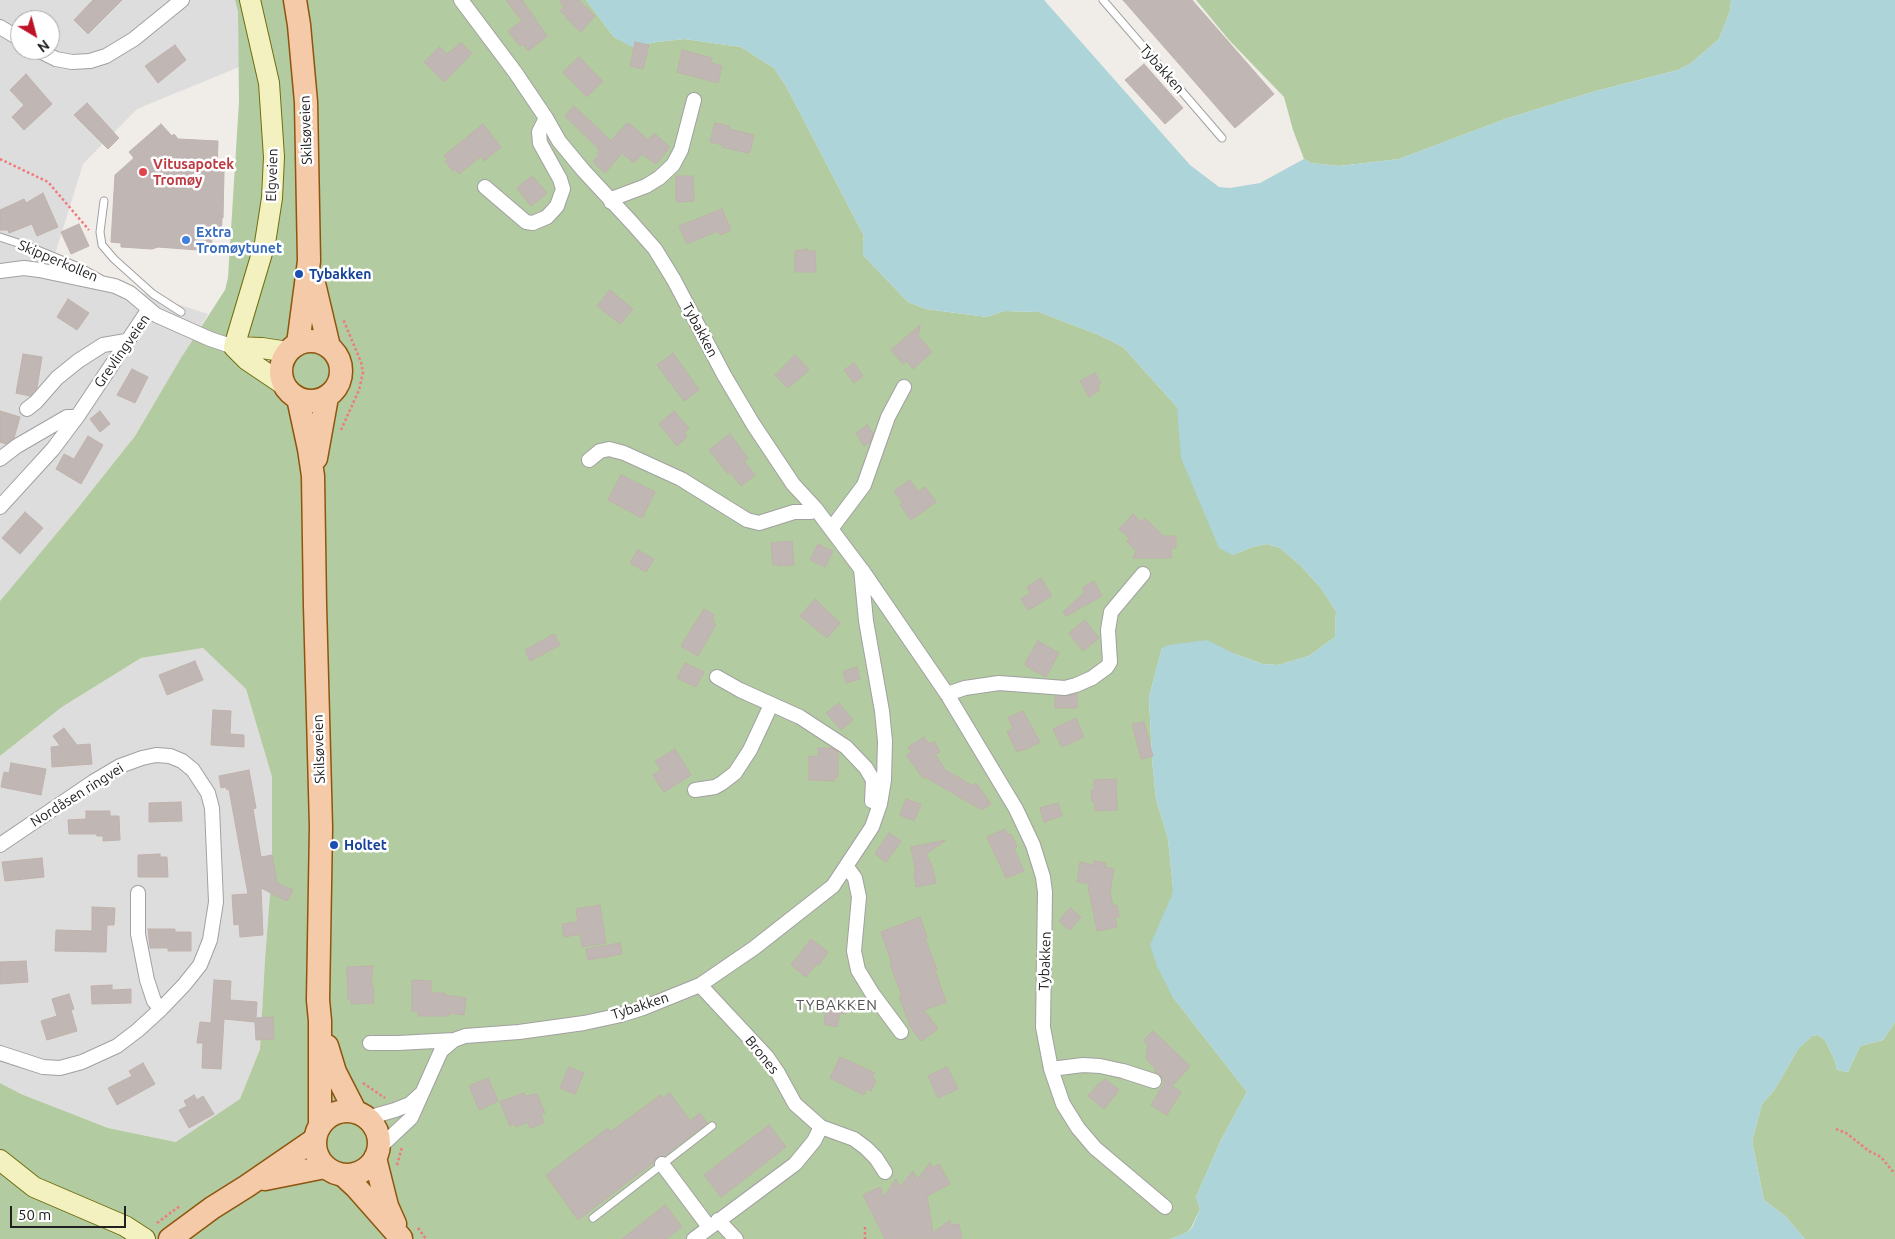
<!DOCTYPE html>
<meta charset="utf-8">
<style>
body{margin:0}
#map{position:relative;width:1895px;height:1239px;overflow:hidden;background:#f0ece7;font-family:Ubuntu,sans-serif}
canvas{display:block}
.north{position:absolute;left:10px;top:10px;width:50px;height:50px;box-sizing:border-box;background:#fff;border:1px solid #a6a6a6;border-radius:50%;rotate:143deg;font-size:14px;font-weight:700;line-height:20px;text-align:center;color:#202020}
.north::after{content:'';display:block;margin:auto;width:18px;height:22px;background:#be1226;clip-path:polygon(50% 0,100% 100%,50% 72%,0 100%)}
.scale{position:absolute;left:10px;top:1206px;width:116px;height:22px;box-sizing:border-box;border:2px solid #202020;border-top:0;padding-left:6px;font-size:15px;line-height:18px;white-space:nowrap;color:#202020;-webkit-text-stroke:4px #fff;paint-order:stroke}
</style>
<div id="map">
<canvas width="1895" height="1239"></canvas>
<div class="north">N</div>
<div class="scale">50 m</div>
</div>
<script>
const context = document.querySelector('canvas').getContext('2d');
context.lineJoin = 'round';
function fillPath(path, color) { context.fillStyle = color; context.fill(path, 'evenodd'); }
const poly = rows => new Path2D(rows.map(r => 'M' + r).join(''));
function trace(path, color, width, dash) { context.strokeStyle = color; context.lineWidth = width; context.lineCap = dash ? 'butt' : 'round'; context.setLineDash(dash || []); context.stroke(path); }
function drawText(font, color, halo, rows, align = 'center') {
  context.font = font + ' Ubuntu,sans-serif'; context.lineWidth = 5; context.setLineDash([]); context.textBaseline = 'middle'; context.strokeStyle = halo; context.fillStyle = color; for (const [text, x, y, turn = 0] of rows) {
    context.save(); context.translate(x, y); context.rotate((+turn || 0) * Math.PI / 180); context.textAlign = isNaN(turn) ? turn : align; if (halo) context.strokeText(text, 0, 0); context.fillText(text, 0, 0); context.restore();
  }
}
fillPath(poly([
 [0,0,235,0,238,12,239,67,137,109,83,164,52,264,208,314,135,436,77,509,0,601],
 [20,20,50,20,50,50,20,50],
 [203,648,246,689,272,777,272,869,265,959,260,1049,240,1100,177,1142,108,1128,21,1094,0,1083,0,756,62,707,141,658]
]), '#dedddd');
fillPath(poly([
 [235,0,586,0,614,37,634,47,656,42,685,39,741,47,774,68,786,86,864,236,863,241,863,255,908,302,926,309,987,317,1004,311,1039,312,1099,335,1123,347,1177,407,1232,555,1253,547,1267,544,1280,548,1301,566,1320,587,1336,611,1335,637,1309,656,1278,665,1263,664,1235,654,1162,648,1149,697,1152,759,1156,799,1168,839,1173,888,1172,996,1247,1092,1221,1140,1196,1197,1200,1209,1191,1228,1186,1233,1170,1239,0,1239,0,1083,21,1094,108,1128,176,1142,240,1099,260,1049,265,959,272,869,272,777,246,689,203,648,141,658,62,707,0,756,0,601,77,509,135,436,181,358,225,290,228,278,239,102,238,12],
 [1196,0,1731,0,1730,11,1719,39,1690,64,1678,70,1596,91,1505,119,1399,159,1339,166,1311,163,1304,159,1293,130,1284,97,1229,40],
 [1895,1022,1895,1239,1805,1239,1785,1216,1764,1200,1752,1141,1762,1104,1775,1089,1798,1049,1812,1036,1818,1035,1825,1040,1835,1061,1837,1070,1848,1072,1860,1046,1883,1040]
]), '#b2cba0');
fillPath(poly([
 [586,0,1044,0,1190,165,1219,187,1230,188,1260,183,1304,159,1311,163,1339,166,1399,159,1505,119,1596,91,1678,70,1690,64,1719,39,1730,11,1731,0,1895,0,1895,1022,1883,1040,1860,1046,1848,1072,1837,1070,1835,1061,1825,1040,1818,1035,1812,1036,1798,1049,1775,1089,1762,1104,1752,1141,1764,1200,1785,1216,1805,1239,1170,1239,1186,1233,1192,1228,1200,1209,1196,1197,1221,1140,1247,1092,1172,996,1157,966,1150,945,1172,895,1173,888,1168,839,1156,799,1152,759,1149,697,1160,655,1162,648,1169,645,1207,640,1235,654,1263,664,1278,665,1309,656,1335,637,1336,611,1320,587,1301,566,1280,548,1267,544,1253,547,1232,555,1219,548,1181,458,1177,407,1123,347,1099,335,1039,312,1004,311,987,317,926,309,908,302,863,255,863,241,864,236,786,86,774,68,741,47,685,39,656,42,634,48,614,37]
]), '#acd4d9');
const building = poly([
 [93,0,122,0,88,34,74,20,93,0],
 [506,0,522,0,547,36,528,51,523,44,520,46,508,31,522,21,506,0],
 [560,0,578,0,595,16,581,32,570,22,560,10,564,8,560,0],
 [1123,0,1192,0,1274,94,1235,128,1123,0],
 [635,42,649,45,643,69,630,66,635,42],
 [461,43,472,53,444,82,424,62,439,47,447,54,461,43],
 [175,45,186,60,158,83,145,66,175,45],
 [682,50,712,58,711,63,722,66,718,83,677,72,682,50],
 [579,57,603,81,587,97,563,72,579,57],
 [1144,64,1183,108,1165,124,1125,80,1144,64],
 [26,74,52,104,24,130,12,117,24,105,10,90,26,74],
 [87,103,119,138,108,149,74,115,87,103],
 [574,106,611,141,627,123,628,125,629,123,648,140,654,133,670,147,656,164,642,154,634,163,622,153,605,173,593,162,599,155,597,153,600,150,565,116,574,106],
 [715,123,730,126,729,129,754,135,750,152,748,153,722,147,723,145,710,142,715,123],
 [161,124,172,136,174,134,178,139,218,141,217,171,224,171,223,218,222,218,221,238,212,237,211,251,158,247,152,249,121,247,121,243,111,242,115,175,134,158,129,152,161,124],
 [483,124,501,147,484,161,481,156,459,174,455,169,453,171,445,161,447,159,444,156,483,124],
 [532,176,547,193,531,206,517,188,532,176],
 [676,176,693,176,694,201,676,202,676,176],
 [43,193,58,227,37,236,32,224,9,233,8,230,0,230,0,210,24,199,26,203,43,193],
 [722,209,731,230,720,235,718,231,687,244,679,226,722,209],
 [79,224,89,246,71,254,61,232,79,224],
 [807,249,807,251,815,251,816,272,795,272,795,251,807,249],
 [610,290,633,309,620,324,597,306,610,290],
 [68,299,89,313,77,330,57,317,68,299],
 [920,325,918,336,932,352,913,369,907,361,903,364,891,350,920,325],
 [673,353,699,390,684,401,657,365,673,353],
 [23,354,42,357,37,388,30,396,16,393,23,354],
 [795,355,809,370,788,388,775,375,795,355],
 [854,363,863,376,854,383,844,370,854,363],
 [132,369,148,377,135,403,117,395,132,369],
 [1095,373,1101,383,1097,385,1100,390,1089,397,1080,381,1095,373],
 [0,411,20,417,14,438,6,444,0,442,0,411],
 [100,411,110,424,100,432,90,419,100,411],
 [674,411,689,428,684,433,687,437,677,446,659,424,674,411],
 [867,425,873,434,870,442,864,446,856,433,867,425],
 [730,434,748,458,744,461,755,475,741,486,730,472,728,474,709,450,730,434],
 [88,436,103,445,81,484,56,469,64,454,74,459,88,436],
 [621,475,655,492,642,518,608,500,621,475],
 [910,480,918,492,925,487,936,502,911,520,900,505,903,503,894,491,910,480],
 [25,512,43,528,20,554,2,538,25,512],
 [1133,514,1141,522,1145,518,1163,536,1176,536,1176,548,1171,548,1171,558,1133,558,1136,551,1127,542,1129,539,1128,537,1119,529,1133,514],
 [792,541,794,565,778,566,778,564,773,565,771,543,792,541],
 [818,544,833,551,825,567,810,560,818,544],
 [638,550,654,559,646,572,630,563,638,550],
 [1041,578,1052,596,1028,610,1021,599,1030,593,1027,587,1041,578],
 [1094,581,1102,596,1066,616,1063,612,1085,592,1082,588,1094,581],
 [815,599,840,623,827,638,800,616,815,599],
 [704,609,714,615,712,620,714,620,713,623,716,624,698,656,681,646,704,609],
 [1085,620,1099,638,1083,651,1069,633,1085,620],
 [554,634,560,645,530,661,525,650,554,634],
 [1038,641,1059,653,1046,677,1026,666,1025,663,1038,641],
 [195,661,203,680,167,695,159,675,195,661],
 [685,663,704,672,696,687,677,678,685,663],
 [857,667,860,679,846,683,843,671,857,667],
 [1077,694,1077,708,1055,708,1055,696,1067,696,1077,694],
 [839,703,853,720,841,730,826,713,839,703],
 [213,710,231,711,230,734,244,735,244,747,211,745,213,710],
 [1023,711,1040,742,1022,751,1022,749,1017,752,1007,732,1013,728,1008,718,1023,711],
 [1076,718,1084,737,1062,747,1053,729,1076,718],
 [1144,722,1153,756,1141,759,1132,724,1144,722],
 [64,728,77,745,90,744,92,764,52,767,51,747,60,746,53,736,64,728],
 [924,737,929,744,934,741,940,752,935,754,945,770,973,786,976,783,991,804,982,810,925,777,923,778,906,755,912,752,908,747,924,737],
 [818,748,832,748,838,752,838,777,835,777,835,781,809,780,809,756,818,757,818,748],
 [675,749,691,775,664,792,653,775,661,770,655,761,675,749],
 [11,763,46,769,41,795,1,787,4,772,9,773,11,763],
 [249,770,256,808,253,809,261,857,272,855,277,883,293,890,287,901,261,888,263,935,240,937,239,924,234,925,232,895,248,894,229,789,227,790,226,787,221,788,219,776,249,770],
 [1116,779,1117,810,1095,811,1095,802,1092,802,1091,790,1094,790,1094,780,1116,779],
 [906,799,921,804,914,821,900,815,906,799],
 [181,802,182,821,149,822,149,803,181,802],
 [1058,803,1062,816,1044,822,1040,808,1058,803],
 [86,811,110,811,110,816,119,816,120,840,103,841,103,836,97,836,96,834,69,834,68,820,86,819,86,811],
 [1005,829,1008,835,1011,834,1017,847,1014,849,1024,871,1006,878,987,837,1005,829],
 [889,833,901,841,886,862,875,854,889,833],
 [946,840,926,854,932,866,936,883,916,887,914,873,916,873,911,847,946,840],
 [160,854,160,857,167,857,168,877,138,877,138,855,160,854],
 [42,858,44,877,5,881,2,862,42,858],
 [1094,861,1106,863,1105,867,1114,869,1110,892,1113,906,1117,905,1119,917,1115,918,1117,927,1097,931,1088,886,1090,884,1077,882,1080,862,1093,865,1094,861],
 [600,905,606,943,582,947,580,934,564,937,562,924,578,922,576,909,600,905],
 [92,907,115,908,114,925,107,925,106,952,55,951,56,930,92,931,92,907],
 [1070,908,1081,917,1070,930,1059,921,1070,908],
 [920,917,927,937,925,938,937,970,935,970,946,1002,924,1010,938,1029,921,1041,910,1026,899,996,902,996,890,964,892,964,881,932,920,917],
 [148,929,175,929,175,932,191,932,191,951,168,951,168,948,150,948,148,929],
 [811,939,828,952,818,966,816,964,806,977,791,965,811,939],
 [620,943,622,954,588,960,586,949,620,943],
 [26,961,28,982,0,984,0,962,26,961],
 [373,966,371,986,373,986,374,1003,351,1004,351,999,348,999,347,967,373,966],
 [214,980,231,981,230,1000,257,1002,256,1018,273,1017,274,1039,256,1040,255,1022,224,1019,221,1069,202,1068,203,1043,197,1043,200,1022,211,1023,214,980],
 [412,980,431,981,431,993,445,993,445,995,466,998,464,1015,449,1013,449,1016,418,1016,418,1011,412,1011,412,980],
 [112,985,112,990,131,989,131,1003,92,1004,91,986,112,985],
 [69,994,74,1009,71,1010,77,1031,47,1040,41,1021,57,1016,52,999,69,994],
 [828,997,849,1001,846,1014,840,1013,837,1027,824,1024,828,997],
 [1153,1031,1190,1066,1172,1086,1181,1092,1167,1115,1151,1105,1165,1082,1160,1075,1154,1071,1156,1069,1146,1059,1148,1046,1144,1040,1153,1031],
 [840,1057,875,1073,872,1078,876,1080,871,1091,867,1089,864,1095,830,1078,840,1057],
 [143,1063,155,1084,117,1105,108,1088,132,1076,129,1071,143,1063],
 [569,1067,584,1073,575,1094,560,1088,569,1067],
 [947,1067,958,1089,938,1098,928,1076,947,1067],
 [488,1078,498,1101,479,1110,469,1086,488,1078],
 [1105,1079,1119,1090,1104,1109,1088,1096,1100,1082,1102,1083,1105,1079],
 [524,1093,526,1096,537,1094,545,1113,541,1114,544,1123,530,1128,528,1122,516,1127,515,1124,510,1126,500,1102,524,1093],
 [670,1093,690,1121,700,1113,707,1123,664,1156,656,1157,654,1162,578,1220,546,1175,608,1128,610,1132,661,1095,663,1098,670,1093],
 [194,1095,197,1100,203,1096,214,1114,189,1128,179,1110,187,1106,184,1101,194,1095],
 [769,1125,786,1147,721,1197,704,1175,769,1125],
 [930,1163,932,1168,939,1164,950,1184,927,1196,933,1233,950,1220,951,1225,959,1224,962,1239,885,1239,863,1195,880,1187,884,1197,896,1179,900,1187,913,1171,917,1180,930,1163],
 [665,1205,682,1227,666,1239,622,1239,665,1205]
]);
fillPath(building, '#c0b7b4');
trace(building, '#c0b2ab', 1);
const lane = poly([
 [1103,0,1222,138],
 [104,201,100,232,102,245,114,259,153,294,181,312],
 [0,237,30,247,81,268,101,279],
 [593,1218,712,1126]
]);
const street = poly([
 [0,27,20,39],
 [38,50,56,59,72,62,90,61,106,56,134,39,182,0],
 [485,187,526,222,533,223,547,217,557,206,563,189,560,179,540,143,539,132,546,118],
 [611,202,614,198,646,186,659,178,673,165,681,150,694,100],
 [0,271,24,268,39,270,115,286,130,293,149,309],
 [27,409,36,402,57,378,78,361,103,345,126,341],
 [0,459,17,446,67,417,77,417],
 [589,460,600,451,609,449,624,453,681,479,747,520,759,523,794,512,811,512,816,509],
 [0,507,53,449,77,417,149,309,156,315,210,339,234,347],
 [831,529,864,485,888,417,904,387],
 [862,570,947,694,1016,809,1033,845,1043,877,1045,892,1043,1027,1051,1069,1063,1104,1078,1128,1095,1148,1165,1207],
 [717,677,740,690,800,717,846,747,866,768,873,780,872,801,880,803],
 [947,694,965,688,999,683,1065,688,1076,685,1092,678,1107,667,1110,662,1108,630,1111,612,1143,574],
 [695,790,715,787,722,783,735,773,750,750,771,705],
 [0,845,93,782,120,766,142,758,156,755,170,756,182,761,193,770,208,793,212,808,216,902,210,940,200,965,184,985,161,1009,138,1030,117,1046,82,1062,60,1068,43,1067,0,1053],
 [847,867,855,878,859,897,854,951,858,970,872,993,901,1032],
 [138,893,138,934,147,980,154,1001,161,1009],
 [700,985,767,1057,778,1073,795,1104,821,1127,854,1139,866,1148,876,1158,885,1172],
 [370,1043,398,1043,454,1040],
 [1051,1069,1083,1065,1100,1066,1123,1071,1154,1081],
 [367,1118,395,1110,410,1104,421,1094],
 [378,1149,411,1118,441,1051,454,1040,465,1036,519,1032,584,1023,621,1015,643,1008,700,985,754,948,833,886,872,827,880,804,884,780,885,741,882,711,866,621,861,569,816,509,793,484,753,424,724,375,674,280,655,249,633,224,583,170,559,141,546,118,515,72,461,0],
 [662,1164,709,1227],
 [718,1220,736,1239],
 [694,1239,795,1164,814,1141,821,1127]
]);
const secondary = poly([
 [234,347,265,243,272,198,274,157,269,83,250,0],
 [284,385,247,360,234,347,262,348,288,352],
 [0,1160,34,1187,125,1226,145,1239]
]);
const primary = poly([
 [295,0,299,25,306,102,309,261,298,344],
 [313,279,329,347],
 '281 371a30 30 0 1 1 60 0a30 30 0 1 1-60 0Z',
 [298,398,309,449,313,476,315,605,321,827,318,1000,320,1021,320,1123],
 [316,458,327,397],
 [327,1046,335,1072,355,1111],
 '315 1143a32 32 0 1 1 64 0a32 32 0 1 1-64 0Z',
 [375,1158,387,1206,395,1224],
 [343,1175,356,1187,401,1238],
 [265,1179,325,1167],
 [170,1239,212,1208,247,1186,314,1140]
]);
trace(lane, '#a1a1a1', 9);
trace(street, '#a1a1a1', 16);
trace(secondary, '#6f6e0f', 22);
trace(primary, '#8e550d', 25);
trace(poly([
 [0,159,48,182,89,230],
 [341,430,359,390,363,372,361,362,343,319],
 [363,1083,385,1098],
 [1836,1129,1846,1133,1869,1151,1881,1157,1895,1174],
 [397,1165,402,1147],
 [157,1223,180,1206],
 [865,1227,865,1239],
 [418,1228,426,1239]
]), '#ee7a7c', 2.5, [2.5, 2.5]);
trace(lane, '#fff', 7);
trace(street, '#fff', 14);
trace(secondary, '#f4f1c1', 20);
trace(primary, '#f4caa8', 22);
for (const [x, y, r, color] of [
 [143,172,5,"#e0444e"],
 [186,240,5,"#3f7fe0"],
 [299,274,5,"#1a4fb4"],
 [334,845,5,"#1a4fb4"]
]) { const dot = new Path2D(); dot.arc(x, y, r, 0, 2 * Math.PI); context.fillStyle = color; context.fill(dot); trace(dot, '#fff', 2); }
drawText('14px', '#202020', '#fff', [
 ["Tybakken",1162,69,49],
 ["Skilsøveien",306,130,-92],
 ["Elgveien",272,175,-88],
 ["Skipperkollen",58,261,23],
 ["Tybakken",700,330,62],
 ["Grevlingveien",122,351,-55],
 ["Skilsøveien",319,749,-92],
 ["Nordåsen ringvei",77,795,-32],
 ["Tybakken",1045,961,-88],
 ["Tybakken",640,1006,-18],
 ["Brones",762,1055,51]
]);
drawText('bold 14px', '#be3a42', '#fff', [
 ["Vitusapotek",153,164],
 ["Tromøy",153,180]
], 'left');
drawText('bold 14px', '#366cbe', '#fff', [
 ["Extra",196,232],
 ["Tromøytunet",196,248]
], 'left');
drawText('bold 14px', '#164399', '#fff', [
 ["Tybakken",309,274],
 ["Holtet",344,845]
], 'left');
context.letterSpacing = '1px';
drawText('15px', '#535353', '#fff', [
 ["TYBAKKEN",837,1005]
]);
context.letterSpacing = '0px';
</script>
